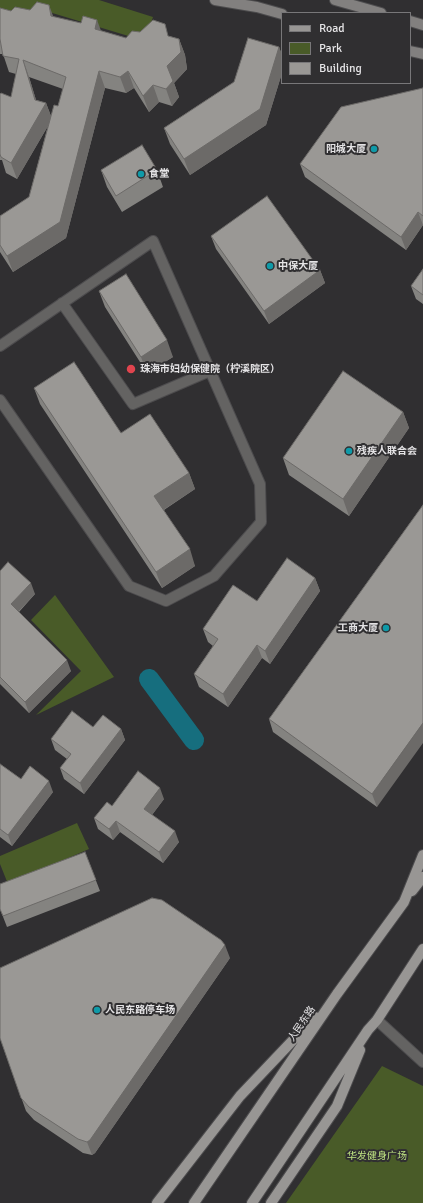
<!DOCTYPE html>
<meta charset="utf-8">
<style>
body{margin:0}
#map{position:relative;width:423px;height:1203px;overflow:hidden;background:#302f31;font-family:Signika,sans-serif}
canvas{display:block}
.legend{position:absolute;left:281px;top:12px;width:130px;height:72px;box-sizing:border-box;background:#302f31;border:1px solid #787779;margin:0;padding:5px 7px;list-style:none;font-size:12px;color:#e5e4e6}
.legend li{display:flex;align-items:center;gap:8px;height:20px}
.legend b{width:20px;border:1px solid #787779}
</style>
<div id="map">
<canvas width="423" height="1203"></canvas>
<ul class="legend">
<li><b style="height:5px;background:#989694"></b>Road</li>
<li><b style="height:11px;background:#495b28"></b>Park</li>
<li><b style="height:11px;background:#9a9895"></b>Building</li>
</ul>
</div>
<script>
const context = document.querySelector('canvas').getContext('2d');
context.lineJoin = 'round';
function fillPath(path, color) { context.fillStyle = color; context.fill(path, 'evenodd'); }
const poly = rows => new Path2D(rows.map(r => 'M' + r).join(''));
function trace(path, color, width, dash) { context.strokeStyle = color; context.lineWidth = width; context.lineCap = dash ? 'butt' : 'round'; context.setLineDash(dash || []); context.stroke(path); }
function drawText(font, color, halo, rows, align = 'center') {
  context.font = font + ' Signika,"Noto Sans SC",sans-serif'; context.lineWidth = 4; context.setLineDash([]); context.textBaseline = 'middle'; context.strokeStyle = halo; context.fillStyle = color; for (const [text, x, y, turn = 0] of rows) {
    context.save(); context.translate(x, y); context.rotate((+turn || 0) * Math.PI / 180); context.textAlign = isNaN(turn) ? turn : align; if (halo) context.strokeText(text, 0, 0); context.fillText(text, 0, 0); context.restore();
  }
}
fillPath(poly([
 [0,0,99,0,153,17,145,41,39,9,23,15,0,10],
 [55,595,114,677,36,715,81,671,31,620],
 [77,823,89,849,8,884,0,864,0,856],
 [382,1066,423,1086,423,1203,286,1203]
]), '#495b28');
trace(poly([
 [149,679,194,740]
]), '#166e7e', 20);
const service = poly([
 [62,303,133,404,210,371],
 [0,346,153,241,260,484,261,522,214,576,166,601,129,586,0,400]
]);
const minor = poly([
 [377,1020,423,1062]
]);
const secondary = poly([
 [215,0,257,7,282,14],
 [335,0,381,13],
 [410,21,423,25],
 [410,51,423,54]
]);
const primary = poly([
 [412,891,423,877],
 [157,1203,240,1096,315,1017],
 [194,1203,337,994,404,902,423,855],
 [252,1203,368,1030,377,1020,423,949],
 [271,1203,337,1106,360,1050]
]);
trace(service, '#4d4c4e', 12);
trace(minor, '#4d4c4e', 12);
trace(secondary, '#4d4c4e', 12);
trace(primary, '#4d4c4e', 12);
trace(service, '#646362', 10);
trace(minor, '#646362', 10);
trace(secondary, '#82807f', 10);
trace(primary, '#989694', 10);
fillPath(poly([
 [0,8,11,11,54,17,126,38,169,36,179,39,185,55,187,69,174,83,179,97,172,106,159,102,149,112,134,88,126,93,105,88,66,238,13,272,0,252,0,216,29,197,48,126,17,179,6,173,2,160,0,160,0,94,11,97,16,74,9,72,3,54,0,54],
 [29,77,63,89,58,106,51,116,46,103,36,100],
 [279,47,282,55,282,73,266,125,190,175,170,144,164,128,234,82],
 [423,88,423,225,406,250,305,177,300,164],
 [101,170,157,170,163,187,122,212,107,187],
 [211,236,320,270,325,283,269,324,216,249],
 [423,269,423,304,416,299,411,286],
 [99,291,173,357,147,373,105,307],
 [34,388,121,433,189,473,195,489,164,510,195,566,162,588,40,404],
 [403,412,409,428,349,516,289,475,283,458],
 [423,505,377,807,273,732,269,719],
 [0,571,35,594,19,612,71,671,29,713,0,684],
 [315,578,320,591,270,664,262,658,228,707,199,687,194,674,213,646,208,642,203,629,257,601],
 [121,729,125,740,84,794,64,779,60,768,67,759,55,750,51,739],
 [0,764,21,779,53,792,12,846,0,837],
 [164,799,152,815,179,842,163,863,120,832,113,840,98,829,94,818,112,806],
 [85,852,100,891,7,927,0,909],
 [230,958,95,1153,92,1155,83,1153,34,1120,26,1111,0,1038]
]), '#848380');
fillPath(poly([
 [49,5,55,21,51,16],
 [97,20,103,36,95,29],
 [179,39,185,55,187,69,174,83,179,97,172,106,166,89,167,66],
 [279,47,282,55,282,73,266,125,190,175,184,159],
 [23,60,29,77,40,113,46,103,52,119,17,179,11,163,35,100],
 [99,71,105,88,66,238,13,272,7,256],
 [128,71,134,88,126,93,120,77],
 [153,85,159,102,149,112,143,96],
 [418,212,423,225,406,250,401,237],
 [320,270,325,283,269,324,264,311],
 [167,340,173,357,147,373,141,357],
 [403,412,409,428,349,516,343,499],
 [189,473,195,489,160,512,154,496],
 [190,549,195,566,162,588,156,572],
 [315,578,320,591,270,664,265,651],
 [31,583,35,594,15,615,11,604],
 [257,645,262,658,228,707,223,694],
 [67,660,71,671,29,713,25,702],
 [423,723,423,743,377,807,372,794],
 [121,729,125,740,84,794,80,783],
 [49,781,53,792,12,846,8,835],
 [160,788,164,799,148,820,144,809],
 [116,821,120,832,113,840,109,829],
 [175,831,179,842,163,863,159,852],
 [225,945,230,958,95,1153,92,1155,87,1142]
]), '#6c6a68');
const building = poly([
 [37,2,49,5,51,16,81,23,83,16,97,20,95,29,126,38,132,31,140,32,153,20,165,24,168,36,179,39,181,52,167,66,173,81,166,89,153,85,143,96,128,71,120,77,99,71,60,222,7,256,0,245,0,216,29,197,54,105,58,106,66,77,23,60,35,100,46,103,11,163,1,157,0,154,0,94,1,93,11,97,19,59,3,56,0,39,0,8,11,11,15,7,30,10,37,2],
 [248,38,279,47,260,109,184,159,164,128,234,82,248,38],
 [423,88,423,216,418,212,401,237,300,164,341,107,423,88],
 [142,145,157,170,116,196,101,170,142,145],
 [267,196,320,270,264,311,211,236,267,196],
 [423,269,423,295,411,286,423,269],
 [126,274,167,340,141,357,99,291,126,274],
 [74,362,121,433,150,414,189,473,154,496,190,549,156,572,34,388,74,362],
 [343,371,403,412,343,499,283,458,343,371],
 [423,505,423,723,372,794,269,719,423,505],
 [287,558,315,578,265,651,257,645,223,694,194,674,218,639,203,629,233,585,257,601,287,558],
 [8,562,31,583,11,604,67,660,25,702,0,677,0,571,8,562],
 [72,711,93,727,103,715,121,729,80,783,60,768,71,754,51,739,72,711],
 [0,764,21,779,30,766,49,781,8,835,0,829,0,764],
 [138,771,160,788,144,809,175,831,159,852,116,821,109,829,94,818,107,802,112,806,138,771],
 [85,852,96,880,3,916,0,909,0,884,85,852],
 [152,898,162,900,221,940,225,945,90,1140,87,1142,78,1139,29,1107,21,1098,0,1038,0,968,152,898]
]);
fillPath(building, '#9a9895');
trace(building, '#6c6a68', 1);
for (const [x, y, r, color] of [
 [374,149,4,"#0f9aa8"],
 [141,174,4,"#0f9aa8"],
 [270,266,4,"#0f9aa8"],
 [131,369,5,"#e0444e"],
 [349,451,4,"#0f9aa8"],
 [386,628,4,"#0f9aa8"],
 [97,1010,4,"#0f9aa8"]
]) { const dot = new Path2D(); dot.arc(x, y, r, 0, 2 * Math.PI); context.fillStyle = color; context.fill(dot); trace(dot, '#302f31', 1.5); }
drawText('bold 10px', '#e5e4e6', '#302f31', [
 ["阳城大厦",366,149,"right"],
 ["食堂",149,174],
 ["中保大厦",278,266],
 ["珠海市妇幼保健院（柠溪院区）",140,369],
 ["残疾人联合会",357,451],
 ["工商大厦",378,628,"right"],
 ["人民东路停车场",105,1010]
], 'left');
drawText('10px', '#e5e4e6', '#302f31', [
 ["人民东路",302,1024,-56]
]);
drawText('10px', '#bfe482', '#302f31', [
 ["华发健身广场",377,1156]
]);
</script>
